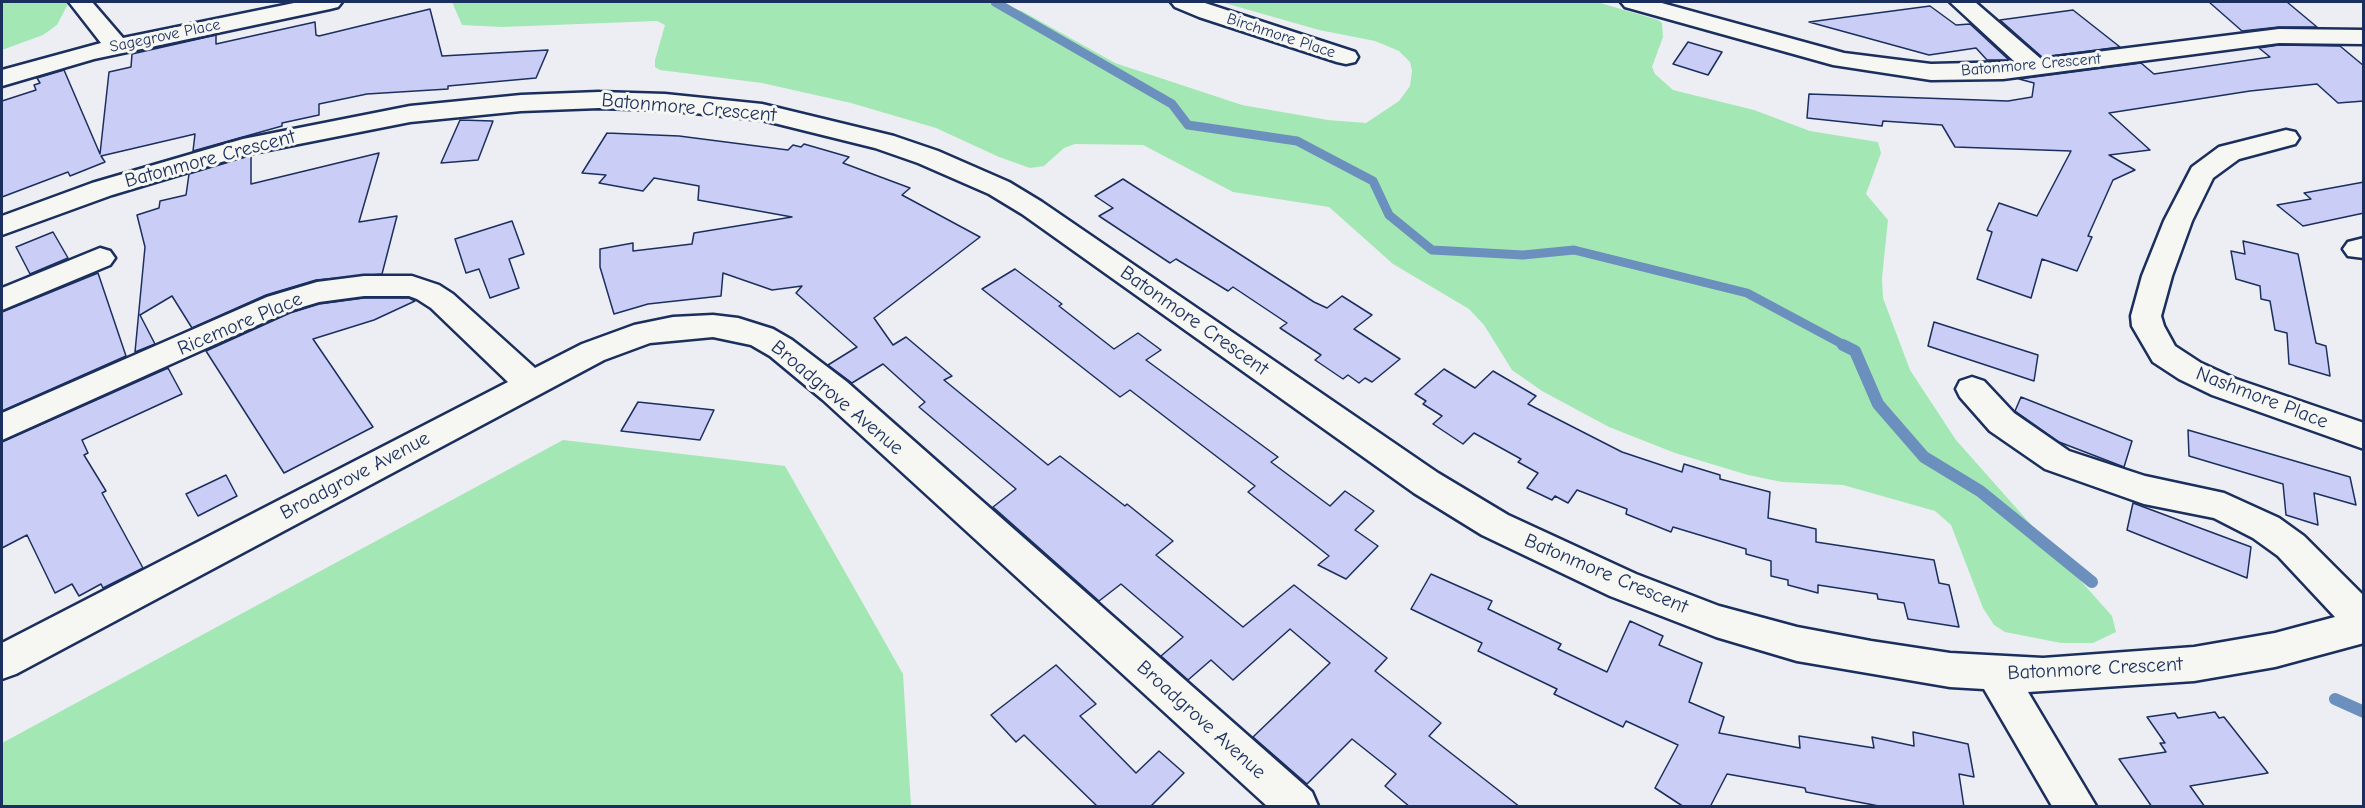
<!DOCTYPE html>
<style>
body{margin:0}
#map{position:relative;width:2365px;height:808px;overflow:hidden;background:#edeef3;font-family:"Comic Neue",sans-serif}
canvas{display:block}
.frame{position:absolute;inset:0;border:3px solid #1b2f5e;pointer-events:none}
</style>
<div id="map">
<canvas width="2365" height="808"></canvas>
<div class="frame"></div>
</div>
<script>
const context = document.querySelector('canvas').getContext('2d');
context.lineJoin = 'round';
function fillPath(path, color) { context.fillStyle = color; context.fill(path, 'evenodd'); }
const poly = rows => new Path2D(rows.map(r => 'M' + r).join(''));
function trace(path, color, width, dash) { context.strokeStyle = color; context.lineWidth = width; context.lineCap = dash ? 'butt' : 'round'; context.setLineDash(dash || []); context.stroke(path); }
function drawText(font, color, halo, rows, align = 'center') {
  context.font = font + ' "Comic Neue",sans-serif'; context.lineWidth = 6; context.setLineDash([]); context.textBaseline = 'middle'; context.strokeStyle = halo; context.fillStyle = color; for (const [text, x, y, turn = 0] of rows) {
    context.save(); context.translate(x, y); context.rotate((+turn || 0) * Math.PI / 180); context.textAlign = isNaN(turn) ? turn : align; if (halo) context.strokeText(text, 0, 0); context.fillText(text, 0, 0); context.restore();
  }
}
fillPath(poly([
 [2,2,69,2,57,25,43,35,2,50],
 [452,2,984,2,1022,11,1115,63,1242,105,1328,120,1366,123,1399,101,1410,86,1412,71,1410,62,1399,51,1375,41,1319,30,1221,2,1597,2,1658,20,1662,23,1663,37,1652,67,1655,74,1673,90,1754,110,1810,131,1878,142,1881,153,1866,194,1888,220,1882,278,1883,298,1910,370,1956,440,2112,616,2116,632,2093,643,2061,643,2005,632,1994,625,1983,608,1951,525,1935,511,1843,485,1782,482,1748,475,1675,453,1609,427,1542,391,1512,370,1484,325,1469,309,1393,264,1329,207,1233,192,1143,145,1075,144,1064,148,1044,166,1030,168,999,157,936,128,851,103,762,83,660,70,655,67,655,60,665,25,657,21,502,27,462,25],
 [563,440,785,466,903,674,911,806,2,806,2,743]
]), '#a3e8b4');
trace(poly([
 [995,2,1172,104,1188,125,1297,141,1373,181,1389,215,1432,250,1523,255,1574,250,1747,293,1846,346]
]), '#6c90bd', 9);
trace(poly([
 [1843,345,1855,351,1878,404,1924,457,1980,491,2092,582],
 [2335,699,2364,712]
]), '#6c90bd', 12);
const building = poly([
 [2209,2,2287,2,2317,27,2279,27,2242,31,2209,2],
 [1930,6,1956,25,1970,24,2009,60,1987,60,1976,48,1929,55,1809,22,1930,6],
 [430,9,442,56,548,50,536,78,448,86,448,89,367,94,319,104,319,115,282,123,282,126,193,151,195,134,101,156,105,162,70,176,68,172,2,197,2,101,36,90,34,85,40,83,37,78,64,70,100,154,109,72,131,67,132,54,216,35,216,44,315,22,316,35,319,36,430,9],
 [2073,10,2120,47,2042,57,2000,20,2073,10],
 [1688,42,1722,52,1708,75,1673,64,1688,42],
 [2279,45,2340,46,2364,66,2364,101,2338,103,2317,84,2250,91,2109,113,2150,150,2109,155,2135,170,2113,180,2088,236,2092,237,2077,271,2042,259,2031,298,1977,279,1992,232,1987,230,1999,203,2037,216,2071,151,1955,147,1942,125,1883,121,1882,126,1807,118,1809,94,2008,101,2032,97,2034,83,2019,79,2141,63,2154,74,2270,57,2259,48,2279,45],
 [460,120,493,121,478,160,441,163,460,120],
 [607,133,679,136,788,150,793,145,801,147,804,144,849,157,843,163,910,188,902,195,980,237,874,318,893,345,906,337,952,376,944,380,1048,465,1060,456,1125,506,1127,504,1173,541,1156,555,1243,627,1294,585,1387,658,1375,671,1441,723,1429,736,1520,807,1410,807,1385,786,1396,774,1352,739,1307,784,1253,737,1330,663,1290,629,1233,680,1211,660,1188,680,1161,656,1183,637,1121,584,1099,601,993,507,1016,489,919,407,925,402,883,364,852,383,828,365,857,347,796,293,802,286,772,290,723,273,721,296,648,304,614,314,600,267,600,249,633,243,633,251,692,244,694,233,792,217,698,200,699,186,654,178,643,191,599,183,606,175,582,173,607,133],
 [379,153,359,222,397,216,382,274,316,280,266,295,192,328,172,296,140,315,155,344,135,352,145,247,137,215,159,208,160,201,186,195,189,174,249,156,251,156,251,184,379,153],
 [1123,179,1314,302,1327,308,1342,296,1372,315,1354,329,1400,359,1372,382,1365,378,1359,383,1348,375,1343,379,1315,360,1321,355,1280,328,1287,323,1233,287,1228,291,1176,259,1170,263,1099,216,1113,208,1095,196,1123,179],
 [2364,182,2364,213,2303,226,2277,205,2311,199,2304,193,2364,182],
 [512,221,524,254,509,259,519,288,490,298,479,269,466,273,455,239,512,221],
 [53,232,68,258,30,274,16,247,53,232],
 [2243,241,2298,254,2316,343,2326,346,2330,376,2289,364,2287,333,2275,330,2270,301,2261,299,2260,286,2236,279,2231,251,2245,254,2243,241],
 [1015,269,1062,304,1059,306,1114,349,1138,333,1161,350,1146,360,1278,457,1271,462,1330,506,1345,491,1374,511,1355,530,1378,546,1346,579,1318,565,1329,556,1248,492,1255,486,1130,390,1120,397,982,289,1015,269],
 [98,273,126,356,2,411,2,312,98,273],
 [364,298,409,298,415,301,374,320,313,339,373,427,284,473,206,351,290,313,319,304,364,298],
 [1934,322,2038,355,2034,381,1928,346,1934,322],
 [168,368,182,394,82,440,88,453,84,455,106,491,102,493,143,568,103,588,101,584,79,596,72,584,55,593,27,535,2,548,2,442,168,368],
 [1444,369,1475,388,1493,371,1536,396,1528,404,1622,452,1682,472,1684,464,1720,475,1720,479,1770,492,1768,518,1816,529,1816,542,1934,560,1939,583,1949,585,1959,627,1908,619,1904,603,1878,599,1877,594,1818,585,1818,593,1788,585,1788,580,1771,576,1771,561,1746,554,1746,549,1673,527,1671,532,1626,514,1627,509,1577,490,1568,503,1555,496,1552,500,1527,488,1538,473,1518,462,1521,459,1474,433,1463,444,1433,424,1442,416,1423,404,1426,401,1415,394,1444,369],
 [2021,397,2132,441,2124,467,2059,442,2015,411,2021,397],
 [638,402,714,410,700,440,621,431,638,402],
 [2188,430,2350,477,2356,505,2314,493,2318,525,2286,515,2283,484,2189,456,2188,430],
 [226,475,237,496,198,516,186,494,226,475],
 [2133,503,2251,547,2247,578,2127,530,2133,503],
 [1431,574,1492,601,1488,609,1561,644,1558,649,1607,672,1630,621,1663,636,1659,645,1702,663,1689,702,1724,717,1719,733,1800,748,1799,736,1874,748,1872,737,1914,746,1913,732,1968,744,1974,777,1959,774,1964,807,1884,807,1806,792,1805,788,1727,774,1710,807,1684,807,1655,788,1678,745,1626,721,1623,727,1554,694,1557,689,1478,651,1482,643,1411,609,1431,574],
 [1056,665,1096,704,1080,716,1136,773,1159,751,1184,773,1150,807,1098,807,1024,735,1016,742,991,715,1056,665],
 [2215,712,2219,718,2224,717,2268,773,2190,786,2205,807,2152,807,2119,759,2166,752,2160,743,2165,743,2147,717,2175,713,2178,718,2215,712]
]);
fillPath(building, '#cacef6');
trace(building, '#1b2f5e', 1.5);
const minor = poly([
 [69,2,92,2,123,38,299,2,342,2,338,7,330,9,94,59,2,86,2,70,101,43,69,2],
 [1171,2,1202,2,1355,52,1358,57,1355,62,1346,64,1337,62,1199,17,1175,7,1171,2],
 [1621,2,1658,2,1844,53,1931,64,2015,62,1950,2,1975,2,2041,59,2279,29,2364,30,2364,44,2279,43,2003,79,1931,80,1833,65,1625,7,1621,2],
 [599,92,665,94,762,104,894,136,938,151,1009,182,1042,202,1438,473,1508,515,1636,574,1719,606,1797,627,1871,641,1950,653,2043,658,2194,647,2275,633,2335,617,2278,556,2253,538,2214,518,2144,504,2045,469,1990,431,1960,397,1956,389,1960,381,1972,377,1984,381,2014,413,2069,451,2145,476,2224,493,2279,518,2304,536,2364,596,2364,643,2275,667,2194,681,2028,692,2096,806,2052,806,1984,689,1950,687,1797,661,1716,637,1610,596,1482,535,1414,493,1022,214,989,194,918,163,875,148,762,120,665,110,599,108,521,111,410,122,248,154,112,195,2,235,2,216,92,183,243,139,410,106,521,95,599,92],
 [2286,130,2295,132,2299,138,2295,144,2239,159,2213,178,2192,221,2172,276,2161,316,2164,326,2175,346,2201,363,2236,379,2364,423,2364,449,2212,395,2179,379,2153,362,2132,326,2131,316,2142,276,2164,221,2192,167,2219,147,2286,130],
 [2364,238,2364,258,2348,256,2343,249,2348,242,2364,238],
 [100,248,110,251,115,258,110,265,2,310,2,288,100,248],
 [364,276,412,276,439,285,453,294,535,368,582,344,634,325,673,317,713,315,738,318,773,329,792,340,847,382,1312,792,1318,806,1267,806,823,400,770,356,751,345,713,337,650,343,604,360,16,674,2,679,2,643,508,382,431,308,417,299,409,296,364,296,319,302,289,311,2,440,2,413,267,297,317,282,364,276]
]);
trace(minor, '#1b2f5e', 5);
fillPath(minor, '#f6f6f2');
drawText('16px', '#1b2f5e', '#f6f6f2', [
 ["Sagegrove Place",165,36,-12],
 ["Birchmore Place",1281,36,18],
 ["Batonmore Crescent",2031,65,-5]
]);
drawText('20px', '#1b2f5e', '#f6f6f2', [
 ["Batonmore Crescent",689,108,5],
 ["Batonmore Crescent",210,159,-15],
 ["Batonmore Crescent",1194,321,35],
 ["Ricemore Place",240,324,-23],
 ["Broadgrove Avenue",837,398,40],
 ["Nashmore Place",2262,398,21],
 ["Broadgrove Avenue",355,476,-28],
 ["Batonmore Crescent",1606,574,23],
 ["Batonmore Crescent",2095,669,-3],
 ["Broadgrove Avenue",1201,720,42]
]);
</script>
